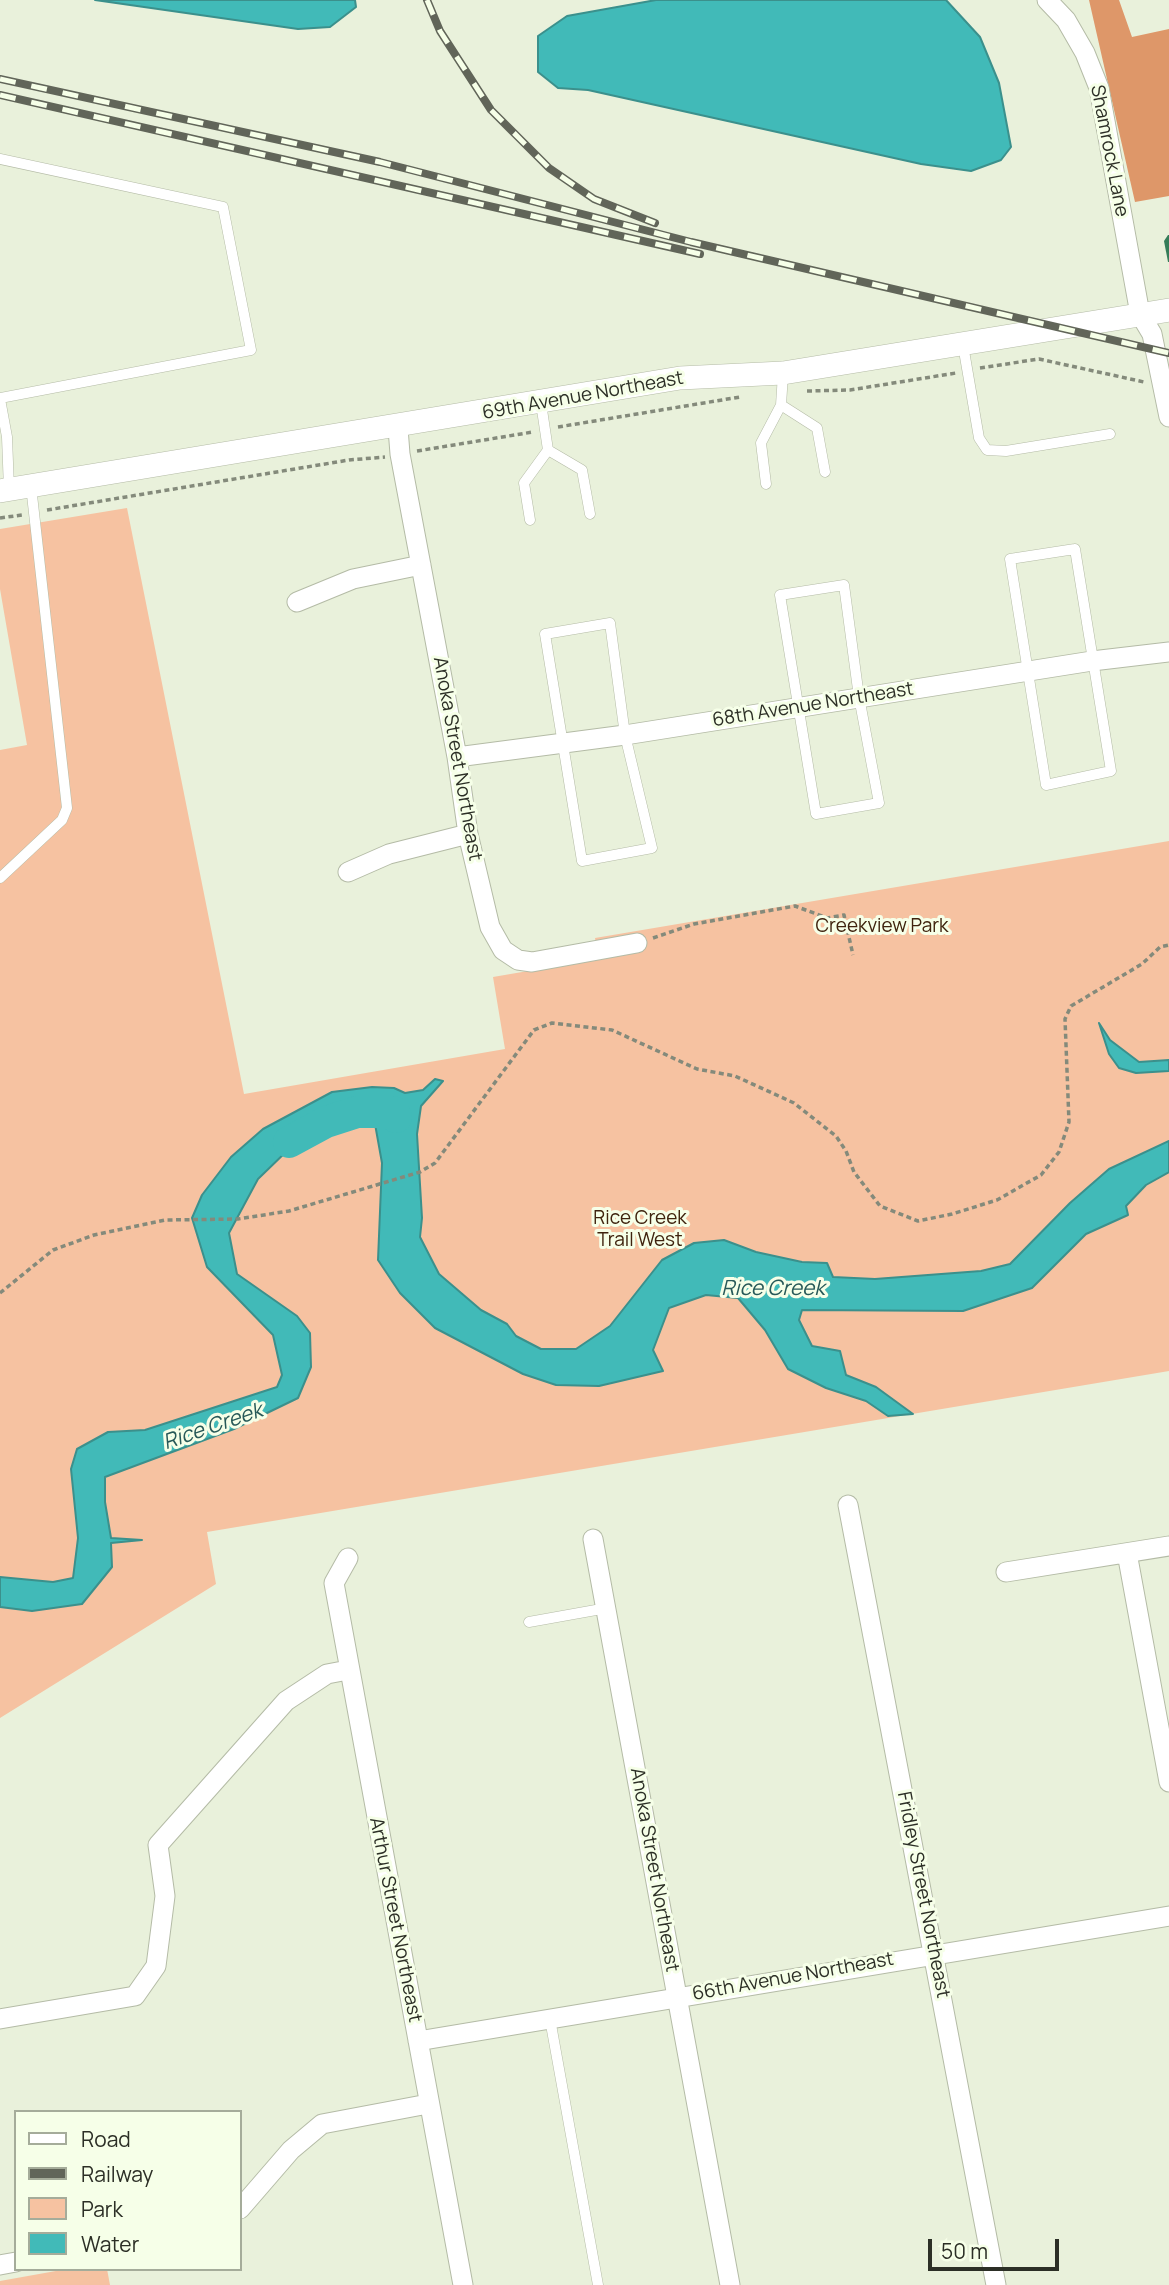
<!DOCTYPE html>
<style>
body{margin:0}
#map{position:relative;width:1169px;height:2285px;overflow:hidden;background:#e9f1db;font-family:Manrope,sans-serif}
canvas{display:block}
.legend{position:absolute;left:14px;top:2110px;width:228px;height:161px;box-sizing:border-box;background:#f6ffe8;border:2px solid #a5ac9a;margin:0;padding:9px 12px;list-style:none;font-size:21px;color:#2c2f26}
.legend li{display:flex;align-items:center;gap:14px;height:35px}
.legend b{width:35px;border:2px solid #a5ac9a}
.scale{position:absolute;left:928px;top:2239px;width:131px;height:32px;box-sizing:border-box;border:4px solid #2c2f26;border-top:0;padding-left:9px;font-size:21px;line-height:24px;white-space:nowrap;color:#2c2f26;-webkit-text-stroke:5px #f6ffe8;paint-order:stroke}
</style>
<div id="map">
<canvas width="1169" height="2285"></canvas>
<ul class="legend">
<li><b style="height:9px;background:#fff"></b>Road</li>
<li><b style="height:9px;background:#616559"></b>Railway</li>
<li><b style="height:19px;background:#f6c2a1"></b>Park</li>
<li><b style="height:19px;background:#41bab8"></b>Water</li>
</ul>
<div class="scale">50 m</div>
</div>
<script>
const context = document.querySelector('canvas').getContext('2d');
context.lineJoin = 'round';
function fillPath(path, color) { context.fillStyle = color; context.fill(path, 'evenodd'); }
const poly = rows => new Path2D(rows.map(r => 'M' + r).join(''));
function trace(path, color, width, dash) { context.strokeStyle = color; context.lineWidth = width; context.lineCap = dash ? 'butt' : 'round'; context.setLineDash(dash || []); context.stroke(path); }
function drawText(font, color, halo, rows, align = 'center') {
  context.font = font + ' Manrope,sans-serif'; context.lineWidth = 6; context.setLineDash([]); context.textBaseline = 'middle'; context.strokeStyle = halo; context.fillStyle = color; for (const [text, x, y, turn = 0] of rows) {
    context.save(); context.translate(x, y); context.rotate((+turn || 0) * Math.PI / 180); context.textAlign = isNaN(turn) ? turn : align; if (halo) context.strokeText(text, 0, 0); context.fillText(text, 0, 0); context.restore();
  }
}
fillPath(poly([
 [127,508,244,1094,505,1049,493,977,598,959,595,938,1169,841,1169,1371,207,1532,216,1584,0,1718,0,750,27,745,0,589,0,529],
 [67,2269,107,2269,110,2285,0,2285,0,2281]
]), '#f6c2a1');
fillPath(poly([
 [1089,0,1119,0,1132,37,1169,29,1169,196,1135,202]
]), '#de9769');
const water = poly([
 [95,0,355,0,356,7,330,27,298,29,95,0],
 [656,0,946,0,980,37,999,83,1011,147,1001,160,971,171,921,164,588,90,558,88,538,72,538,36,567,16,656,0],
 [1099,1023,1110,1040,1139,1062,1169,1060,1169,1071,1136,1073,1119,1068,1109,1054,1099,1023],
 [435,1079,443,1081,421,1106,417,1134,422,1218,420,1237,439,1274,481,1310,507,1324,516,1336,541,1349,576,1349,610,1326,662,1260,694,1243,724,1240,756,1252,802,1262,827,1263,833,1277,875,1279,981,1271,1010,1264,1070,1203,1109,1169,1169,1141,1169,1172,1146,1185,1126,1206,1128,1215,1086,1234,1032,1288,963,1311,802,1310,799,1320,812,1346,840,1351,846,1375,876,1387,913,1414,888,1416,866,1401,826,1388,788,1369,765,1330,738,1298,706,1295,669,1308,653,1350,663,1371,599,1386,556,1385,523,1374,435,1328,400,1293,378,1260,382,1163,375,1124,357,1112,326,1122,290,1148,258,1179,229,1233,237,1274,297,1316,310,1333,311,1367,298,1398,234,1429,105,1477,105,1502,111,1538,142,1540,111,1543,112,1567,82,1604,32,1611,0,1607,0,1577,53,1582,73,1578,78,1538,71,1469,77,1449,108,1432,145,1430,277,1387,282,1375,273,1335,207,1267,192,1218,202,1195,231,1157,263,1129,332,1092,372,1087,394,1088,405,1093,423,1090,435,1079]
]);
fillPath(water, '#41bab8');
trace(water, '#3b908c', 2);
trace(poly([
 [289,1142,326,1122,357,1112,393,1112,396,1117]
]), '#41bab8', 32);
const service = poly([
 [0,159,223,207,251,350,0,398],
 [963,345,979,438,987,450,1006,451,1110,434],
 [0,399,7,437,9,489],
 [781,405,817,428,825,472],
 [548,450,582,470,590,514],
 [766,484,761,443,781,405,783,374],
 [530,520,524,483,548,450,541,403],
 [1075,549,1111,771,1046,785,1010,559,1075,549],
 [844,585,859,697,879,803,816,814,780,595,844,585],
 [610,623,625,735,652,848,582,861,545,634,610,623],
 [0,878,62,820,67,808,31,486],
 [529,1622,607,1608],
 [550,2019,598,2285]
]);
const minor = poly([
 [1047,0,1066,20,1085,53,1099,88,1140,314,1152,334,1169,417],
 [398,428,400,454,457,757,468,834,490,927,503,950,518,960,532,962,637,943],
 [297,602,353,579,421,565],
 [457,757,625,735,1092,661,1169,652],
 [348,872,389,854,468,834],
 [848,1505,996,2285],
 [593,1539,730,2285],
 [1127,1553,1169,1782],
 [348,1558,334,1583,463,2285],
 [1006,1572,1169,1546],
 [0,2019,135,1996,156,1966,165,1896,158,1845,286,1701,327,1674,348,1670],
 [418,2041,1169,1916],
 [240,2209,291,2150,322,2124,428,2104],
 [0,2265,16,2262]
]);
const tertiary = poly([
 [0,491,680,378,783,373,1169,310]
]);
trace(service, '#b4bba6', 11);
trace(minor, '#b4bba6', 21);
trace(tertiary, '#b4bba6', 24);
trace(poly([
 [980,368,1039,359,1144,382],
 [807,391,850,390,956,373],
 [558,427,740,397],
 [417,451,533,432],
 [47,510,349,460,385,457],
 [0,518,22,515],
 [653,938,694,924,795,906,827,918,844,915,853,955],
 [0,1293,53,1250,94,1235,165,1220,238,1219,289,1211,420,1172,435,1163,534,1030,552,1023,612,1030,697,1069,735,1076,794,1103,836,1136,846,1151,854,1172,880,1206,918,1221,952,1214,997,1200,1041,1175,1059,1152,1069,1122,1065,1019,1071,1006,1142,964,1160,947,1169,945]
]), '#848a7b', 3.5, [5, 3.5]);
trace(service, '#fff', 10);
trace(minor, '#fff', 19);
trace(tertiary, '#fff', 23);
const rail = poly([
 [427,0,440,31,491,110,549,168,594,199,655,223],
 [0,79,380,162,691,242,1169,353],
 [0,95,700,254]
]);
trace(rail, '#616559', 8);
trace(rail, '#f6ffe8', 5, [16]);
fillPath(poly([
 [1168,235,1169,235,1169,262,1168,262,1164,241]
]), '#357d59');
drawText('19px', '#2c2f26', '#f6ffe8', [
 ["Shamrock Lane",1109,151,79],
 ["69th Avenue Northeast",583,396,-10],
 ["68th Avenue Northeast",813,705,-9],
 ["Anoka Street Northeast",457,759,80],
 ["Anoka Street Northeast",654,1870,80],
 ["Fridley Street Northeast",923,1895,79],
 ["Arthur Street Northeast",395,1920,79],
 ["66th Avenue Northeast",793,1977,-10]
]);
drawText('19px', '#3f230e', '#f6ffe8', [
 ["Creekview Park",882,927],
 ["Rice Creek",640,1219],
 ["Trail West",640,1241]
]);
drawText('italic 21px', '#275958', '#f6ffe8', [
 ["Rice Creek",773,1289],
 ["Rice Creek",213,1427,-19]
]);
</script>
